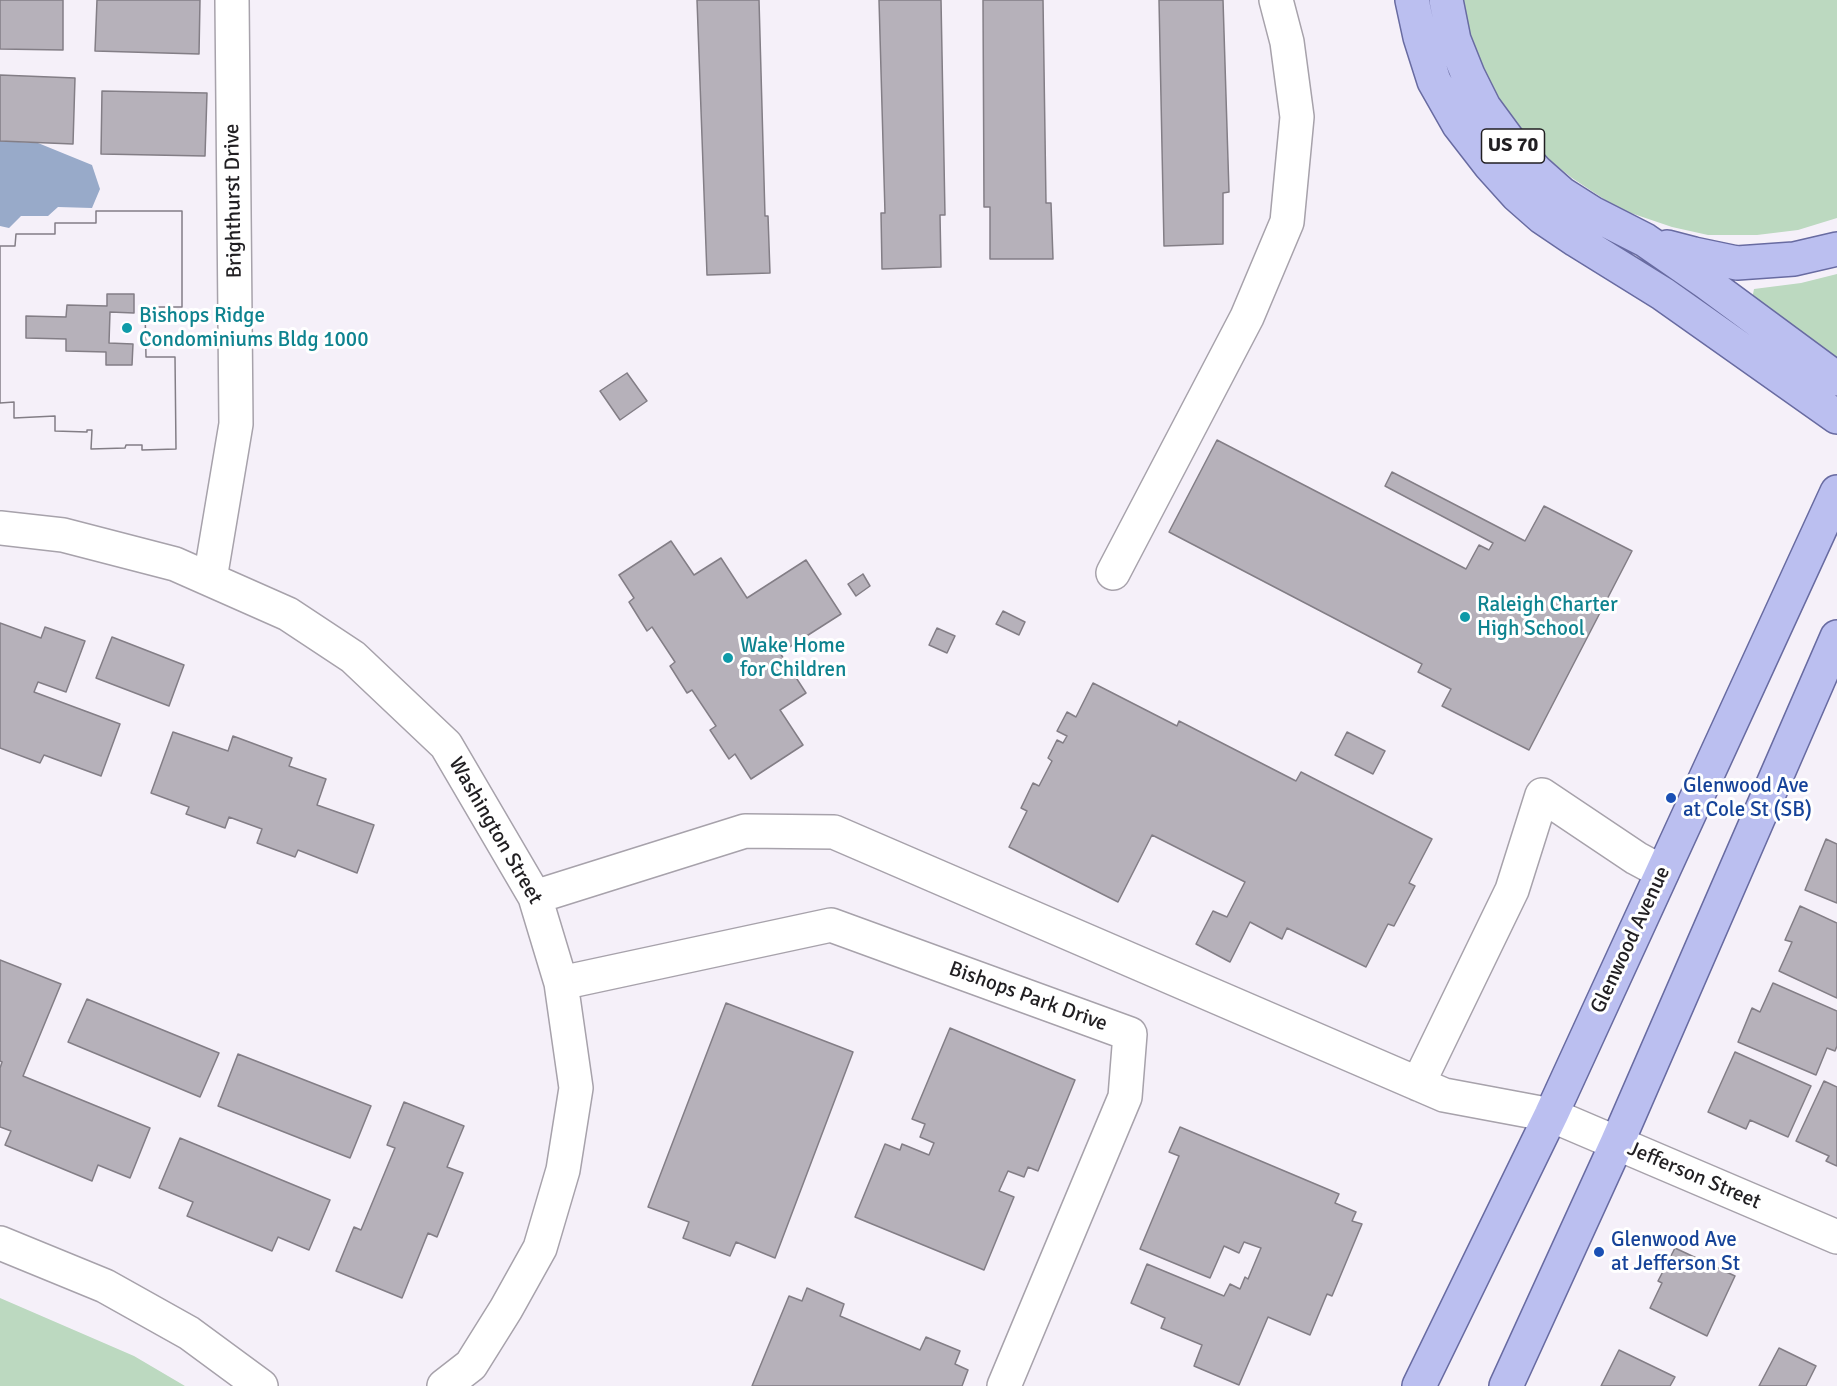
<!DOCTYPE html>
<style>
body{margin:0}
canvas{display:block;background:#f5f0f9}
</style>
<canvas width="1837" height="1386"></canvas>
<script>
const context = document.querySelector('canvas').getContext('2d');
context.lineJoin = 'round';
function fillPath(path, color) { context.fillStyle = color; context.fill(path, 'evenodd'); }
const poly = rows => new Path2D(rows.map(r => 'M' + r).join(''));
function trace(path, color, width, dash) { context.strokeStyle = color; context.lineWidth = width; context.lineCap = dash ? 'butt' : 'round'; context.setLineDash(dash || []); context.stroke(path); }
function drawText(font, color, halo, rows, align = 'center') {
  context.font = font + ' Signika,sans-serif'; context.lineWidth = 6; context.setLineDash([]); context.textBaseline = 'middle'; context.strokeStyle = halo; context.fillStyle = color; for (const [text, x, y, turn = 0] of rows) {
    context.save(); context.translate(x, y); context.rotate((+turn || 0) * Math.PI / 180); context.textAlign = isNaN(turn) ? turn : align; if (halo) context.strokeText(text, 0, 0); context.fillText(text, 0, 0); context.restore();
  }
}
fillPath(poly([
 [1463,0,1837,0,1837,218,1798,230,1757,235,1708,235,1672,227,1619,209,1572,178,1531,145,1506,113,1484,74,1467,28],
 [1837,274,1837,361,1752,299,1754,289,1801,283],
 [0,1298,134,1356,185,1386,0,1386]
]), '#bcd9c0');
fillPath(poly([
 [0,141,38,143,92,165,100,189,92,208,58,207,48,216,21,216,9,228,0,226]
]), '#98aac9');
const building = poly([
 [0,0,63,0,63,50,0,49,0,0],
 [97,0,200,0,199,54,95,51,97,0],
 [697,0,759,0,765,216,768,216,770,273,707,275,697,0],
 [879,0,941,0,945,215,940,215,941,267,882,269,881,213,885,213,879,0],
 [983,0,1043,0,1046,203,1051,203,1053,259,990,259,990,207,984,207,983,0],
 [1159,0,1223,0,1229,192,1223,193,1223,244,1164,246,1159,0],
 [0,75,75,78,73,144,0,141,0,75],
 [102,91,207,93,205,156,101,154,102,91],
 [96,211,182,211,182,307,145,307,146,357,175,357,176,449,142,450,142,445,126,445,125,448,91,449,92,430,87,430,87,432,55,431,55,416,14,418,14,402,0,403,0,246,15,246,16,234,55,234,55,223,96,223,96,211],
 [107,294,134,294,134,313,110,312,109,343,133,344,132,365,106,365,106,352,66,351,66,339,26,338,26,316,66,317,67,305,107,306,107,294],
 [96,211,182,211,182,307,145,307,146,357,175,357,176,449,142,450,142,445,126,445,125,448,91,449,92,430,87,430,87,432,55,431,55,416,14,418,14,402,0,403,0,246,15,246,16,234,55,234,55,223,96,223,96,211],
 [627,373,647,401,620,420,600,391,627,373],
 [1217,440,1466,569,1479,545,1489,550,1493,543,1385,486,1392,472,1525,541,1544,506,1632,551,1529,750,1442,706,1451,689,1418,672,1422,664,1169,532,1217,440],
 [671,541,694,575,721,558,747,598,806,560,841,614,780,653,806,693,780,710,803,745,751,779,735,754,729,759,710,730,716,726,692,690,687,693,670,666,675,662,652,627,647,631,629,602,634,598,619,575,671,541],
 [863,574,870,586,856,596,848,584,863,574],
 [1003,611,1025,622,1019,635,996,624,1003,611],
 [0,623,41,638,45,627,85,641,66,692,38,682,34,692,120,724,101,776,44,755,40,763,0,748,0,623],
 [937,628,955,636,947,653,929,645,937,628],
 [112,637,184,665,169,706,96,678,112,637],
 [1093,683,1177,726,1179,721,1296,781,1301,772,1432,839,1409,883,1415,886,1394,926,1388,924,1366,967,1287,928,1282,939,1250,922,1230,962,1196,944,1213,911,1227,917,1245,882,1152,835,1118,902,1009,847,1027,811,1021,808,1033,783,1039,786,1052,761,1048,758,1057,740,1063,743,1067,736,1057,731,1067,712,1076,717,1093,683],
 [173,732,228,751,233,736,292,758,289,766,326,779,317,805,374,825,357,873,298,850,295,857,257,843,262,829,229,817,225,828,186,814,189,807,151,793,173,732],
 [1347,732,1385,751,1373,774,1335,755,1347,732],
 [1826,839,1837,844,1837,903,1805,890,1826,839],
 [1800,906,1837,923,1837,998,1779,971,1792,942,1785,940,1800,906],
 [0,960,61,984,23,1076,150,1128,130,1178,98,1165,92,1181,5,1145,11,1131,0,1127,0,1068,2,1062,0,1061,0,960],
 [1773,983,1837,1011,1837,1046,1835,1051,1827,1048,1816,1075,1738,1042,1752,1008,1760,1012,1773,983],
 [87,999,219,1053,200,1097,68,1042,87,999],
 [726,1003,853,1052,775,1258,736,1242,730,1256,683,1238,689,1222,648,1207,726,1003],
 [950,1028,1075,1080,1038,1171,1028,1167,1024,1177,1008,1171,999,1191,1014,1197,984,1270,855,1217,885,1144,900,1150,902,1144,929,1155,934,1143,920,1137,925,1124,912,1119,950,1028],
 [1735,1052,1811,1086,1788,1137,1750,1120,1746,1129,1708,1112,1735,1052],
 [238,1054,371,1106,350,1158,218,1106,238,1054],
 [1824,1081,1837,1087,1837,1166,1826,1161,1829,1156,1796,1141,1824,1081],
 [404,1102,464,1126,447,1167,463,1173,437,1237,428,1233,402,1298,336,1271,354,1227,361,1230,395,1148,387,1145,404,1102],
 [1180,1127,1339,1194,1335,1203,1356,1212,1352,1221,1362,1224,1332,1296,1327,1294,1310,1335,1268,1317,1239,1385,1194,1366,1202,1345,1161,1328,1165,1318,1131,1303,1147,1264,1224,1296,1230,1284,1240,1289,1245,1277,1248,1279,1261,1248,1244,1242,1239,1253,1224,1246,1210,1278,1140,1249,1179,1156,1169,1152,1180,1127],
 [180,1138,330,1200,309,1250,278,1237,272,1251,187,1216,193,1202,159,1188,180,1138],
 [1675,1248,1735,1276,1707,1336,1650,1308,1662,1283,1658,1281,1675,1248],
 [807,1288,844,1304,840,1316,920,1350,926,1337,960,1351,955,1364,968,1370,962,1386,752,1386,789,1296,802,1301,807,1288],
 [1779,1348,1816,1366,1806,1386,1759,1386,1779,1348],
 [1619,1350,1675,1377,1670,1386,1601,1386,1619,1350]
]);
fillPath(building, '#b6b1ba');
trace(building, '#837e86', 1.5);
const minor = poly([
 [0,528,63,535,175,564,288,614,353,657,446,745,535,897,561,983,576,1088,563,1170,540,1248,506,1309,471,1365,444,1386],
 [1113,573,1247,317,1287,222,1297,117,1287,42,1276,0],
 [210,579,236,424,232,0],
 [535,897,745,831,834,832,1444,1095,1551,1115,1837,1237],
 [561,983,831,925,1130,1034,1125,1097,1004,1386],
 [1418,1084,1512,890,1542,795,1636,858,1662,872],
 [0,1243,105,1286,189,1333,261,1386]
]);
const major = poly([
 [1412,0,1420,37,1434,81,1459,125,1490,165,1517,195,1542,217,1576,240,1663,294,1837,417],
 [1446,0,1454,40,1468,75,1484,107,1509,141,1536,171,1562,194,1592,213,1645,240,1707,283,1837,379],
 [1667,247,1694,254,1737,263,1794,259,1837,249],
 [1419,1386,1551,1115,1837,492],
 [1506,1386,1617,1143,1837,637]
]);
trace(minor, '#a7a2ab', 36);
trace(major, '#686ba1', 36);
trace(minor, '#fff', 33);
trace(major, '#bbbff0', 33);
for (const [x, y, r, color] of [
 [127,328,6,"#0f9aa8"],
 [1465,617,6,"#0f9aa8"],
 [728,658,6,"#0f9aa8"],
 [1671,798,6,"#1a4fb4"],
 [1599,1252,6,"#1a4fb4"]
]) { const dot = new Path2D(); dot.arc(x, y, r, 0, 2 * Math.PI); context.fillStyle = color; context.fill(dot); trace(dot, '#fff', 2); }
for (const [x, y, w] of [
 [1513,146,63]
]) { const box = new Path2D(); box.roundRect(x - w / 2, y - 17, w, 34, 4.5); context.fillStyle = '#fff'; context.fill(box); trace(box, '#211f22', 1.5); }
drawText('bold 20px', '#211f22', null, [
 ["US 70",1513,146]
]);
drawText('21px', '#211f22', '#fff', [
 ["Brighthurst Drive",234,201,-91],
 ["Washington Street",495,831,60],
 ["Glenwood Avenue",1631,940,-65],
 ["Bishops Park Drive",1028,997,20],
 ["Jefferson Street",1694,1176,23]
]);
drawText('21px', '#0d838f', '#fff', [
 ["Bishops Ridge",139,316],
 ["Condominiums Bldg 1000",139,340],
 ["Raleigh Charter",1477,605],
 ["High School",1477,629],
 ["Wake Home",740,646],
 ["for Children",740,670]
], 'left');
drawText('21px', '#164399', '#fff', [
 ["Glenwood Ave",1683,786],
 ["at Cole St (SB)",1683,810],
 ["Glenwood Ave",1611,1240],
 ["at Jefferson St",1611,1264]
], 'left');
</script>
